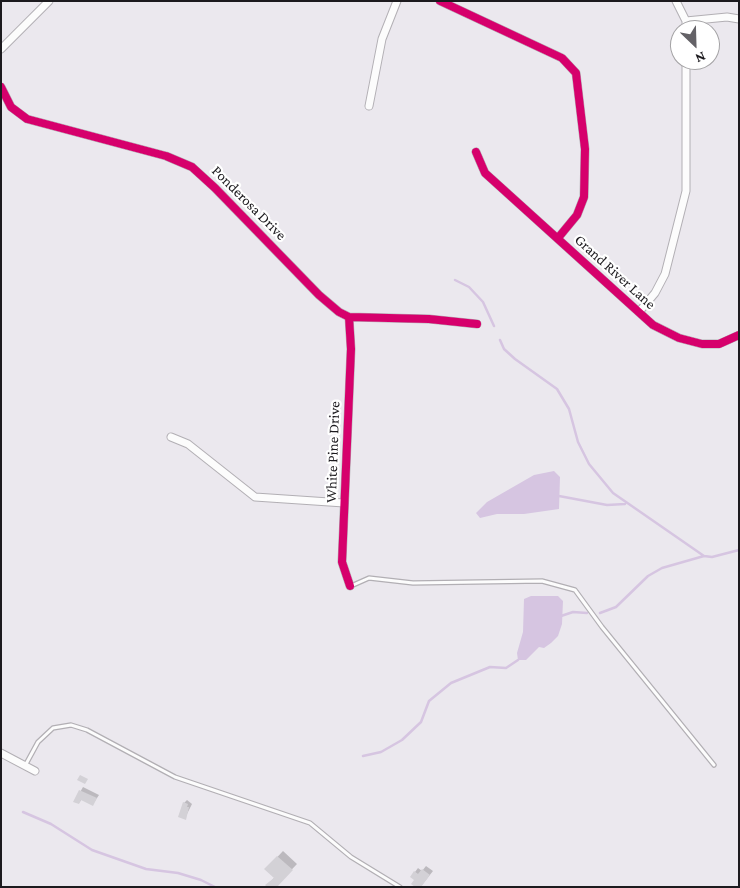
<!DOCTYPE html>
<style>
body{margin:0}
#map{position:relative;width:740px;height:888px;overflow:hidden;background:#ebe8ee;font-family:"Crimson Pro",serif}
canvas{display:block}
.frame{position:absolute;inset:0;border:2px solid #1c1a1e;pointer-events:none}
.north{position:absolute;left:670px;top:20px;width:50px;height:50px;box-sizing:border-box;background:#fff;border:1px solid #a4a3a5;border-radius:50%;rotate:156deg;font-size:14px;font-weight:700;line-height:20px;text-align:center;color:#1c1a1e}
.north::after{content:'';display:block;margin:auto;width:18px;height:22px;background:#646267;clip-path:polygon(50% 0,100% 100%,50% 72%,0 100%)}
</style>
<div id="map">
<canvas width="740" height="888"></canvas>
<div class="frame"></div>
<div class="north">N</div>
</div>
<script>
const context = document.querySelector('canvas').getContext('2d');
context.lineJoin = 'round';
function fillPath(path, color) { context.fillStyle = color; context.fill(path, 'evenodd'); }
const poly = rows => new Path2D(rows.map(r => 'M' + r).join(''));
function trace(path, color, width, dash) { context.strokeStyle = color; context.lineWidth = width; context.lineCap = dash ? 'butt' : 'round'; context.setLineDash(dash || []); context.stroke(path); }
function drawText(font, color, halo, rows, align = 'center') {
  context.font = font + ' "Crimson Pro",serif'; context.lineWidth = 4.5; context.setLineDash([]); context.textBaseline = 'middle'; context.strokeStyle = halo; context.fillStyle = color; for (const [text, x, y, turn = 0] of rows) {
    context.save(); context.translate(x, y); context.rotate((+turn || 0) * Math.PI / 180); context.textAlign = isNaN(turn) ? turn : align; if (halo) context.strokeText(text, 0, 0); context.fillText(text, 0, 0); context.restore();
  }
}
fillPath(poly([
 [554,471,560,477,559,509,524,514,497,514,480,518,476,513,487,502,534,475],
 [531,596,558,596,563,601,562,624,558,636,551,643,544,648,539,647,526,660,518,660,517,653,523,632,524,599]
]), '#d6c5e1');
fillPath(poly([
 [83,787,99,795,93,804,82,799,79,803,75,801],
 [187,800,192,804,185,818,184,803],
 [283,851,297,864,275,887,267,885,275,877,266,869],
 [426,866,433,871,422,885,416,880,415,872,418,868,422,871]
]), '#0003');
trace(poly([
 [455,280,469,287,483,302,494,326],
 [500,340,504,349,515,359,557,389,569,409,578,442,589,464,613,493,704,556],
 [559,496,607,505,625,504],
 [600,613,616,607,648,576,662,568,704,556,712,557,739,550],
 [561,616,573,612,587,613],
 [363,756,381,752,402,740,421,722,429,701,451,683,490,667,506,668,518,660],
 [23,812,51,824,92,850,146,869,178,873,201,880,215,887]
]), '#d6c5e1', 2.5);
fillPath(poly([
 [80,775,88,779,85,784,77,780],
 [79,790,97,798,93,806,81,800,79,804,73,802],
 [183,802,188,804,187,807,189,807,186,820,178,817],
 [277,856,293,870,277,887,267,887,265,885,274,878,264,869],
 [422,869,430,875,421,887,415,887,411,884,414,880,410,877,414,871,418,874]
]), '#d3d1d6');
const service = poly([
 [351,586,369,578,413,583,542,581,575,590,602,627,714,765],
 [26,764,38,742,53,728,71,725,87,730,175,777,310,823,351,857,400,887]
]);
const minor = poly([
 [440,1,562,58,576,73,585,149,584,197,577,215,558,238],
 [676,1,686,21,686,30],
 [686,21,727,17,739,19],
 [1,49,49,1],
 [1,87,11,107,27,119,166,156,192,167,215,188,319,295,339,312,349,317,429,319,477,324],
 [369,106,382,39,397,1],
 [476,152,485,173,653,325,679,338,702,344,719,344,739,335],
 [639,312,655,293,665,274,686,191,686,60],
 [349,317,351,349,342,562,350,586],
 [171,437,188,444,255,497,344,503],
 [1,753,35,771]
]);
trace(service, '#b2afb4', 5.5);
trace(minor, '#b2afb4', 9);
trace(service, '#fcfcfc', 3);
trace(minor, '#fcfcfc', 7);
trace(poly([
 [440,1,562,58,576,73,585,149,584,197,577,215,558,238],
 [1,87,11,107,27,119,166,156,192,167,215,188,319,295,339,312,349,317,429,319,477,324],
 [476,152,485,173,653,325,679,338,702,344,719,344,739,335],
 [349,317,351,349,342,562,350,586]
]), '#d6006c', 8);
drawText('15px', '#1c1a1e', '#fff', [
 ["Ponderosa Drive",249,203,45],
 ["Grand River Lane",615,272,42],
 ["White Pine Drive",333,452,-88]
]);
</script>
